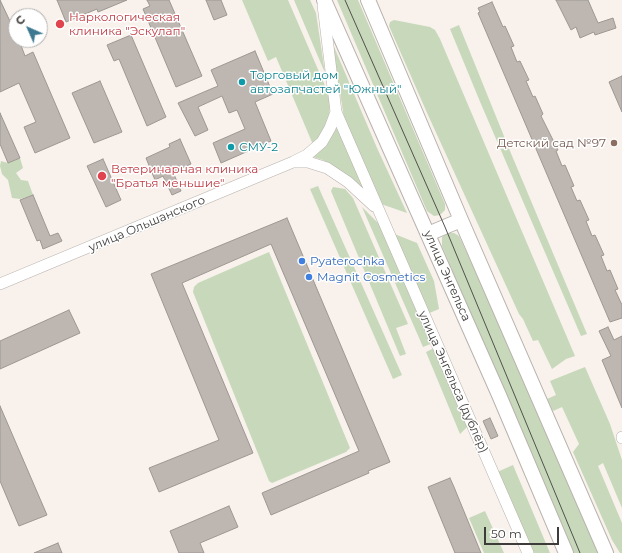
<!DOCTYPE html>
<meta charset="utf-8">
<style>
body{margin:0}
#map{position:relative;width:622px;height:553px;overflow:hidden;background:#f8f1ec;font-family:Montserrat,sans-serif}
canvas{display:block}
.north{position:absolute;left:8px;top:8px;width:40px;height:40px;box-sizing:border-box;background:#fff;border:1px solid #b2b1b0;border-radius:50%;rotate:315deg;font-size:11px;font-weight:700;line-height:16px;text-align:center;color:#3e3c3a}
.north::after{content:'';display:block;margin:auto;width:14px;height:18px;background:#3d7890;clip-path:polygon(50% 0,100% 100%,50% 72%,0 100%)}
.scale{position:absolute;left:484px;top:527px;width:75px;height:18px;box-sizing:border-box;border:2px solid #3e3c3a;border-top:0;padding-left:5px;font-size:12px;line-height:14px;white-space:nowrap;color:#3e3c3a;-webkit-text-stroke:3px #fff;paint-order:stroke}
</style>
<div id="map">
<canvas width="622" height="553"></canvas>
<div class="north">С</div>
<div class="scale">50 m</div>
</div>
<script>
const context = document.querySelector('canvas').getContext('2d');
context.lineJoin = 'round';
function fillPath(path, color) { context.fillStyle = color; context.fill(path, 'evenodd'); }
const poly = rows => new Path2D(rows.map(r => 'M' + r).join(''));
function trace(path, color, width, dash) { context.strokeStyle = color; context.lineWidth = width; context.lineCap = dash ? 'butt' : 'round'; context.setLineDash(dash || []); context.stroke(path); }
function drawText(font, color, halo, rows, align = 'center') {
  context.font = font + ' Montserrat,sans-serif'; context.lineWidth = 3; context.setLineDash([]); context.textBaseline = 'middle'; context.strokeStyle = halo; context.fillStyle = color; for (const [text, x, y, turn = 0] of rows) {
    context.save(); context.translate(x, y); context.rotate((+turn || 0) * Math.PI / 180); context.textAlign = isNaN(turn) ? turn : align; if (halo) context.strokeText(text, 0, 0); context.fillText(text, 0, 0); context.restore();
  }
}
fillPath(poly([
 [242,0,288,0,326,88,330,102,329,120,314,147,276,57,268,61],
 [294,0,310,0,316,13,325,73],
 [337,0,358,0,445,204,445,210,440,215,434,216,427,211],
 [394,20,430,27,435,30,440,39,575,356,566,359,552,369,538,340,533,341,523,319,519,314,428,115,389,26,390,22],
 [459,25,510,151,587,334,581,336,481,104,450,29],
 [332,42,377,148,407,213,381,204,344,118],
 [337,124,367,193,323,160,313,157,323,148],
 [20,158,23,168,16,173,21,180,28,181,33,195,20,199,12,198,8,180,2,174,0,166,1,161,8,163],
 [318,186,402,375,393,379,310,189],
 [333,187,345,189,353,198,408,324,396,328,406,354,400,356,331,191],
 [362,207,383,228,433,343,423,347],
 [392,233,417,243,434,281,439,309,427,314],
 [447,233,454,233,459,236,546,424,601,553,571,553,442,246,442,237],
 [269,252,350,448,346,452,272,483,269,481,193,292,194,287,198,283],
 [436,347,470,424,460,434,426,352],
 [585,367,610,424,622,460,622,508,603,463,598,466,622,523,622,553,620,553,612,540,573,452,579,444,562,407,553,411,547,399,556,395,550,381],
 [513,465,550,553,530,553,495,473],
 [485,511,504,553,484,553,469,518]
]), '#c7d9ba');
const building = poly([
 [0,0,16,34,16,40,19,40,25,56,33,52,70,138,35,153,24,127,36,122,19,83,0,92,0,0],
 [57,0,127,0,98,12,97,9,66,22,57,0],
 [147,0,169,0,202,76,176,87,143,9,150,6,147,0],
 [206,0,221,0,227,15,214,20,206,0],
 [556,0,588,0,598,23,613,18,616,28,595,35,594,32,580,38,576,27,571,30,556,0],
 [492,2,503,27,505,26,514,46,511,47,517,62,520,61,529,80,526,81,533,97,535,96,543,114,541,116,558,150,556,151,562,166,565,165,574,186,571,187,577,201,580,200,589,220,586,221,592,236,595,235,604,255,601,256,607,271,610,270,618,289,615,290,622,305,622,318,610,322,478,13,480,12,478,8,492,2],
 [131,35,166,117,147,126,119,59,114,61,107,45,131,35],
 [255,51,273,94,255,102,271,141,221,163,213,143,245,129,237,110,229,113,222,96,198,107,208,130,195,136,178,103,218,86,211,70,255,51],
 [622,76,622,112,609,82,622,76],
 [100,81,122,132,94,143,72,93,100,81],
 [0,113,20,158,8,163,0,144,0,113],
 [180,139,191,164,173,172,181,191,172,195,163,176,155,180,146,158,170,147,169,144,180,139],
 [103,159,121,200,106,207,87,166,103,159],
 [33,195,50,236,58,233,62,241,43,249,40,240,37,241,20,200,33,195],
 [287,218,390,462,368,471,369,473,271,515,262,493,359,451,271,244,182,283,253,453,159,492,149,468,219,440,151,274,287,218],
 [69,310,80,333,0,369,0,341,69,310],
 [608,327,614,340,622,336,622,408,602,360,611,356,599,331,608,327],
 [0,406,47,515,19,526,0,481,0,406],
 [490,418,498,436,491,439,483,421,490,418],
 [450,478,454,487,481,553,455,553,428,487,450,478],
 [229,506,238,527,200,543,204,553,179,553,170,531,229,506],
 [58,543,62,553,34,553,58,543]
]);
fillPath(building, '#bdb6b1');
trace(building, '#9d9792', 1);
const minor = poly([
 [323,5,336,112,528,553],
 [294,162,308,162,327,168,348,182,374,206],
 [0,284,293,162,307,155,322,142,330,128,336,112],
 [622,437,622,438]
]);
const major = poly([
 [324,0,499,395,566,553],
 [368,0,461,220,606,553],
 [428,234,461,220]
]);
trace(minor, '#b8b2ad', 12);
trace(major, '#b8b2ad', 16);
trace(minor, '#fff', 11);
trace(major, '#fff', 14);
trace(poly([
 [345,0,445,227,580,553]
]), '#52504d', 1);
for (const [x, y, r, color] of [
 [60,24,5,"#e0444e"],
 [242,82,4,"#0f9aa8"],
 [614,143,4,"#8d6e63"],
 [231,147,4,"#0f9aa8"],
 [102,176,5,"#e0444e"],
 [302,261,4,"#3f7fe0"],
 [309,277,4,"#3f7fe0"]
]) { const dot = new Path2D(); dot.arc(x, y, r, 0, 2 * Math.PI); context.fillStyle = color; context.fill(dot); trace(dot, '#fff', 1.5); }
drawText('12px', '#be3a42', '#fff', [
 ["Наркологическая",69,17],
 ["клиника \"Эскулап\"",69,31],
 ["Ветеринарная клиника",111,169],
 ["\"Братья меньшие\"",111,183]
], 'left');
drawText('12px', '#0d838f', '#fff', [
 ["Торговый дом",250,75],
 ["автозапчастей \"Южный\"",250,89],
 ["СМУ-2",239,147]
], 'left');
drawText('12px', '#785e54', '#fff', [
 ["Детский сад №97",606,143]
], 'right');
drawText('12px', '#3e3c3a', '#fff', [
 ["улица Ольшанского",147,224,-23],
 ["улица Энгельса",447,276,66],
 ["улица Энгельса (дублёр)",453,382,66]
]);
drawText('12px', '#366cbe', '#fff', [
 ["Pyaterochka",310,261],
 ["Magnit Cosmetics",317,277]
], 'left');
</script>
